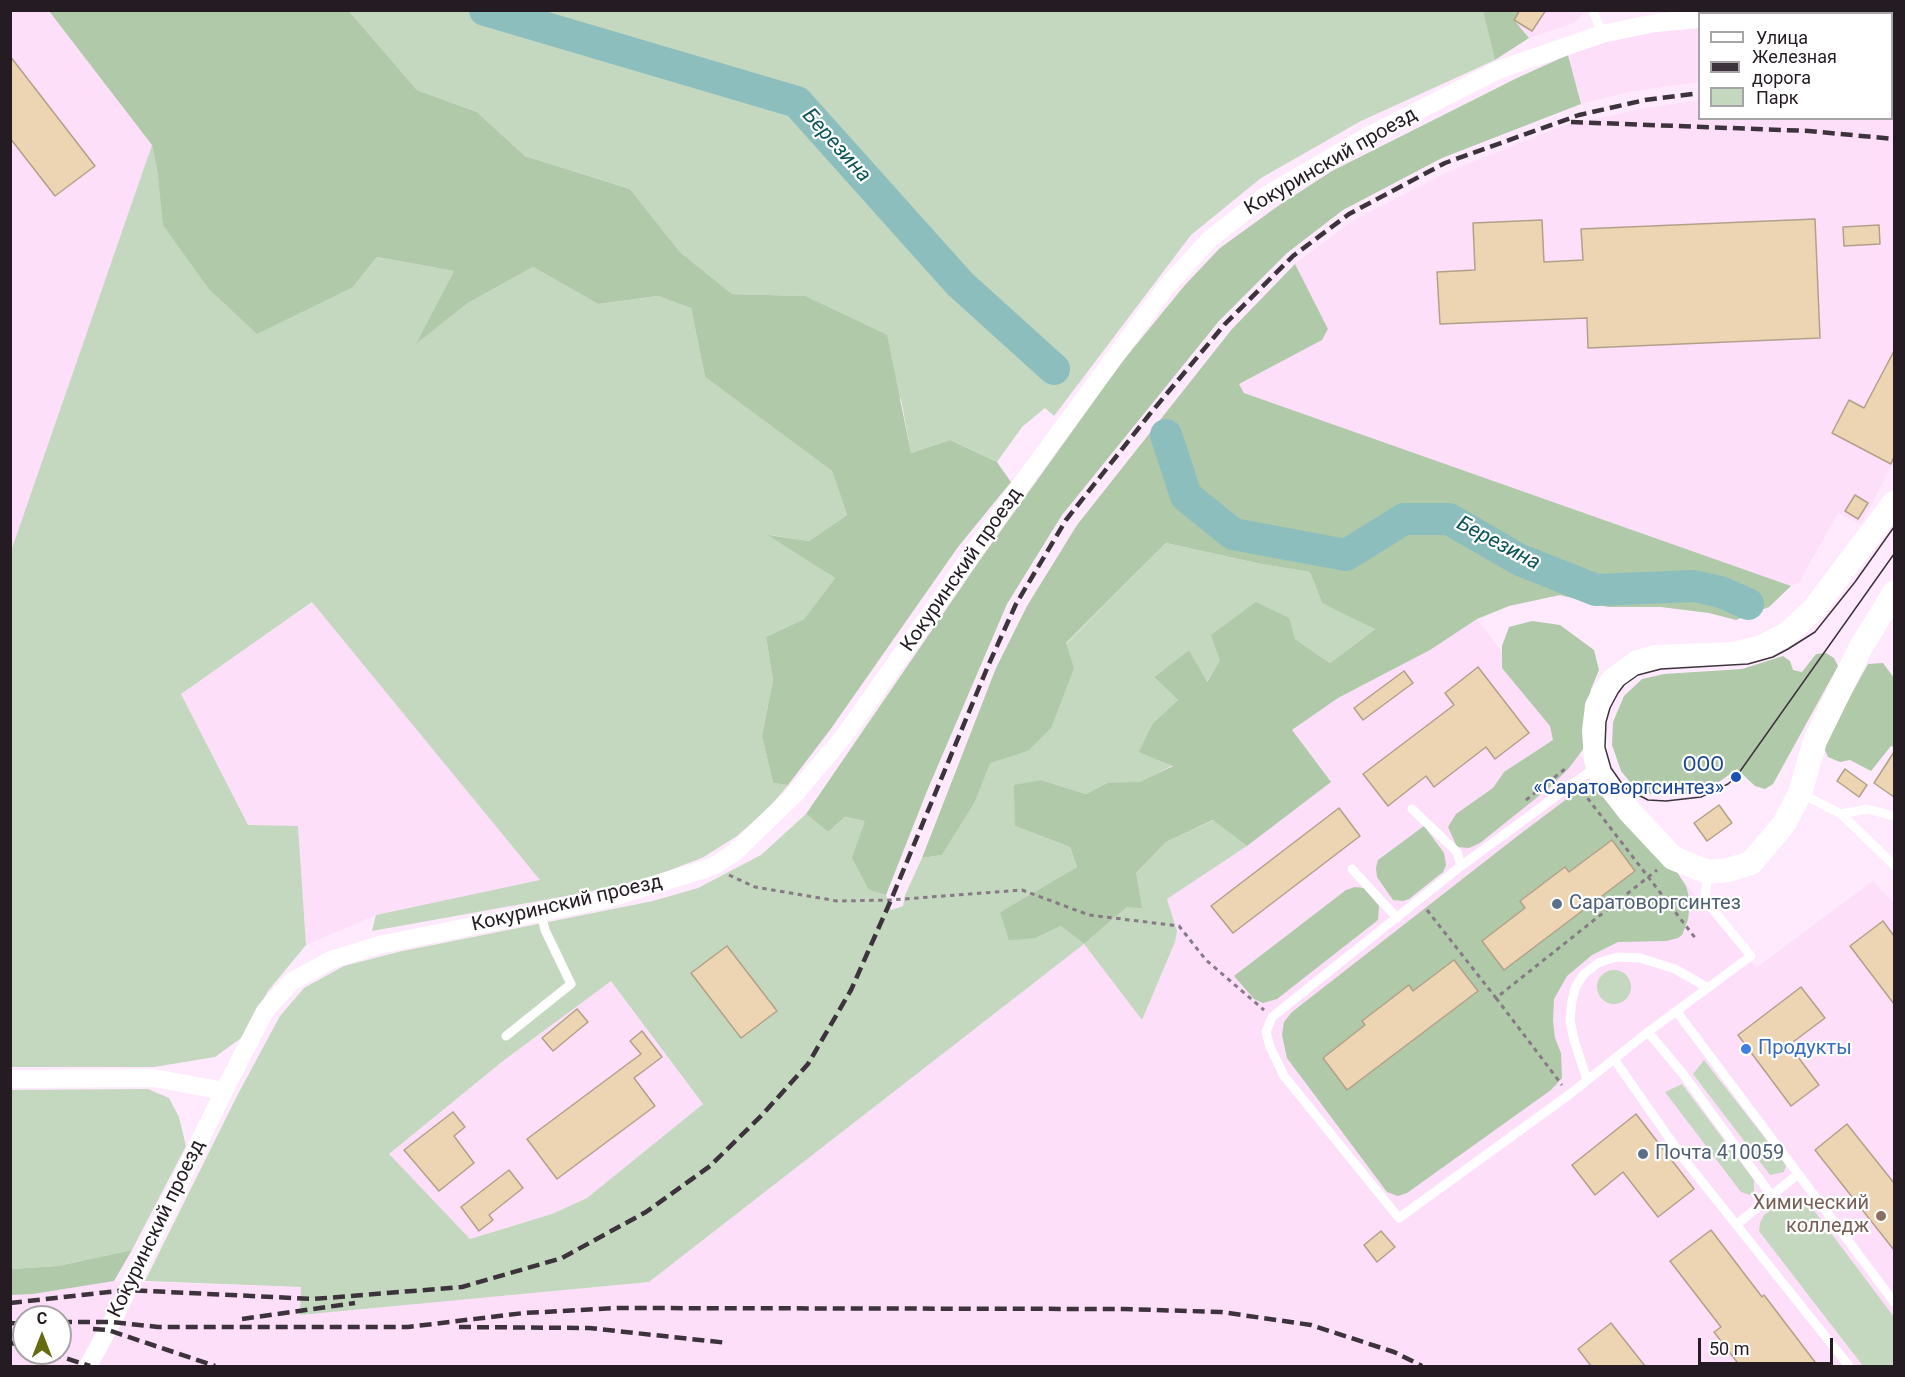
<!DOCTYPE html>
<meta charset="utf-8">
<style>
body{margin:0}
#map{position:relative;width:1905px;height:1377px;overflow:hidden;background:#feeafc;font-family:Roboto,sans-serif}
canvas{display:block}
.frame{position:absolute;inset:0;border:12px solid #241b23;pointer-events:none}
.legend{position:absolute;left:1698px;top:12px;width:195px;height:108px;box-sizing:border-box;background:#fff;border:2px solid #a7a4a7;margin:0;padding:8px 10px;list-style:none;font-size:18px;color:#241b23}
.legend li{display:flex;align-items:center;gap:12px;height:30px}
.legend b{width:30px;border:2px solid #a7a4a7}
.north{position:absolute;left:12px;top:1305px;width:60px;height:60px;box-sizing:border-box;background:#fff;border:2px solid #a7a4a7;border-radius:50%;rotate:0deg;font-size:16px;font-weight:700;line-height:24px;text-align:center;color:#241b23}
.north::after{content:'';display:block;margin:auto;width:21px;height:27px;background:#656c10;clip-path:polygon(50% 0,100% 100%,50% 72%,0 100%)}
.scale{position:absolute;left:1698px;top:1338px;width:135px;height:27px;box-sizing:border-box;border:3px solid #241b23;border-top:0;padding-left:8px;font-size:18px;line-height:21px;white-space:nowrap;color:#241b23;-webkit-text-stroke:4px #fff;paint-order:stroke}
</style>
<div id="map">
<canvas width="1905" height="1377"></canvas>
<div class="frame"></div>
<ul class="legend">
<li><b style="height:8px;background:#fff"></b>Улица</li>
<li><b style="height:8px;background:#3d333c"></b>Железная дорога</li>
<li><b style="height:16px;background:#c3d8be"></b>Парк</li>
</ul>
<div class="north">С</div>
<div class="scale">50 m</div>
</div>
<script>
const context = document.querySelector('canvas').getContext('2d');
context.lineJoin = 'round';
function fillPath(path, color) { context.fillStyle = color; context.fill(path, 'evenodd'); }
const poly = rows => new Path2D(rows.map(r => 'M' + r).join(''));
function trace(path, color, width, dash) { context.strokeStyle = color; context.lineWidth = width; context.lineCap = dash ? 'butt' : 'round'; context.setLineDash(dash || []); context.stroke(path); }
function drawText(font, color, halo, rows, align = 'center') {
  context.font = font + ' Roboto,sans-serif'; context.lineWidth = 4.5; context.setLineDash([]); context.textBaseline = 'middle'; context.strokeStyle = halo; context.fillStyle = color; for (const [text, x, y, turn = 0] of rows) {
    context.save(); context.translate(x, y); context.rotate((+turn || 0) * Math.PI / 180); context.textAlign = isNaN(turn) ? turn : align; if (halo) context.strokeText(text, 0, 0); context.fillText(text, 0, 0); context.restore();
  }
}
fillPath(poly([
 [11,11,49,11,152,145,11,551],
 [1520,11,1584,11,1583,14,1573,23,1529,38,1514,20],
 [1699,27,1699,82,1628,92,1581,104,1568,55,1605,42,1651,32],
 [1699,100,1700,118,1892,118,1892,105,1894,105,1894,461,1861,524,1838,513,1799,582,1791,586,1244,393,1239,384,1322,340,1328,329,1295,264,1354,220,1449,171,1562,126,1646,108],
 [313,602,541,881,376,915,306,945,298,826,248,826,181,694],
 [1477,619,1606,789,1756,968,1873,881,1894,903,1894,1366,11,1366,10,1295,33,1294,114,1281,301,1287,300,1315,649,1282,1084,944,1142,1020,1175,942,1177,931,1167,899,1247,846,1330,782,1292,731,1338,698,1430,650],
 [24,1317,60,1317,60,1353,24,1353],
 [611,980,703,1104,587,1198,552,1214,470,1239,388,1155,503,1061]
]), '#fddffa');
fillPath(poly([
 [1483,10,1495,60,1361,121,1261,178,1191,235,1054,416,1045,408,1022,427,997,462,950,440,911,453,901,399,805,296,732,294,680,252,630,189,525,156,477,112,417,90,349,11],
 [152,145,158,175,353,287,377,257,454,271,417,343,468,303,533,267,598,304,658,296,691,308,705,377,832,471,847,515,809,541,770,535,835,578,804,619,766,637,773,680,762,736,773,783,788,785,770,807,737,836,702,858,646,879,583,893,372,931,376,915,540,880,312,602,181,694,248,825,298,826,306,945,268,991,241,1038,215,1057,154,1067,11,1067,11,551],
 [1166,543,1261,564,1310,572,1322,603,1376,628,1330,663,1295,639,1220,660,1206,683,1189,650,1154,677,1178,700,1153,723,1173,765,1140,783,1107,783,1086,794,1041,780,1015,826,1070,847,1077,867,1000,912,1036,938,1061,926,1084,944,1127,907,1136,873,1166,842,1214,820,1247,846,1167,899,1177,931,1175,942,1142,1020,1084,944,649,1282,300,1315,301,1287,145,1281,238,1094,280,1016,304,988,344,966,398,952,653,901,698,888,761,855,806,814,828,832,845,817,865,821,869,890,886,895,891,910,903,906,905,895,922,858,942,855,975,802,990,762,1028,751,1066,644],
 [611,981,703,1104,587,1198,552,1214,470,1239,389,1154,503,1061],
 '1597 987a17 17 0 1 1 34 0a17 17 0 1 1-34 0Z',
 [1704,1060,1786,1165,1784,1172,1770,1175,1693,1074],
 [1682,1084,1754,1180,1754,1191,1750,1195,1741,1192,1665,1092],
 [148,1089,169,1098,179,1117,186,1146,132,1250,58,1266,11,1269,11,1090],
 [1795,1199,1806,1200,1894,1317,1894,1366,1863,1366,1759,1231,1760,1223,1764,1215,1785,1200]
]), '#c3d8be');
fillPath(poly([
 [49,11,349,11,417,90,477,112,525,156,630,189,680,252,732,294,805,296,887,335,911,453,950,440,997,462,1011,482,958,547,830,730,788,785,773,783,762,736,773,680,766,637,804,619,835,578,768,535,809,541,847,515,832,471,705,377,691,308,658,296,598,304,533,267,468,303,416,344,454,271,377,257,353,287,257,334,209,289,163,225,158,175,152,145],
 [1483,11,1520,11,1514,20,1529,38,1495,60],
 [1568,55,1581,104,1442,158,1343,210,1287,253,1219,321,1062,515,1007,604,927,791,886,895,869,890,852,858,865,821,845,817,828,832,806,814,982,557,1122,362,1185,285,1220,248,1278,206,1332,171,1517,78],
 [1295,264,1328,329,1322,340,1239,384,1244,393,1791,586,1769,607,1736,620,1709,613,1661,607,1608,607,1560,595,1509,606,1477,619,1430,650,1338,698,1292,730,1331,782,1247,846,1213,820,1166,842,1136,873,1142,908,1127,907,1084,944,1061,926,1036,938,1009,940,1000,912,1077,867,1070,847,1015,826,1014,785,1041,780,1086,794,1107,783,1140,782,1173,766,1139,752,1153,723,1178,700,1154,677,1189,650,1207,682,1220,660,1211,635,1256,602,1289,618,1295,639,1330,663,1375,629,1322,603,1310,572,1261,564,1166,543,1066,643,1074,668,1051,728,1028,751,990,763,975,802,942,855,922,858,996,668,1027,606,1077,525,1232,329],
 [1532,621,1560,625,1594,650,1599,670,1591,689,1586,715,1584,748,1569,768,1550,787,1480,843,1469,848,1457,847,1448,827,1456,814,1493,788,1504,772,1553,740,1550,726,1502,668,1502,646,1509,627],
 [1826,653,1834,658,1838,666,1773,784,1765,789,1755,786,1737,769,1716,784,1700,791,1681,795,1651,794,1630,782,1621,771,1612,745,1613,722,1624,696,1642,679,1664,674,1742,669,1783,656,1790,661,1793,670,1802,672,1816,654],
 [1883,663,1894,678,1894,747,1891,746,1871,771,1850,760,1840,762,1828,757,1824,748,1828,736,1868,664],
 [1583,789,1598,790,1666,855,1686,886,1690,901,1688,920,1682,935,1678,938,1666,941,1618,942,1592,955,1567,976,1554,999,1553,1021,1555,1038,1561,1053,1562,1078,1551,1090,1407,1193,1398,1196,1387,1192,1287,1058,1282,1035,1284,1022,1292,1012,1515,838,1572,795],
 [1424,826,1444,853,1446,865,1443,872,1409,899,1403,901,1393,900,1377,877,1376,868,1378,860],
 [1355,887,1364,888,1379,906,1378,920,1277,999,1263,1003,1254,999,1234,976,1346,890],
 [132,1250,114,1281,33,1294,11,1295,11,1269,58,1266]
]), '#afc9a9');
trace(poly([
 [485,10,797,102,960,284,1054,369],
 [1166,435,1186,496,1233,534,1346,555,1404,519,1449,519,1520,560,1596,590,1694,586,1721,592,1748,604]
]), '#8cbebe', 32);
const building = poly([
 [1520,10,1546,10,1532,31,1514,20,1520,10],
 [10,56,95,166,55,196,10,138,10,56],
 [1815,219,1820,338,1588,348,1587,318,1440,324,1437,272,1475,270,1473,223,1542,220,1544,262,1583,260,1581,229,1815,219],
 [1879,225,1880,244,1844,246,1843,227,1879,225],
 [1894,351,1894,457,1891,464,1832,433,1849,400,1864,408,1894,351],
 [1855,495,1868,503,1858,519,1845,511,1855,495],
 [1478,667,1529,733,1495,759,1486,747,1434,787,1426,776,1388,806,1363,774,1454,705,1445,693,1478,667],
 [1404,671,1413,683,1363,720,1354,708,1404,671],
 [1894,752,1894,797,1874,783,1894,752],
 [1845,769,1867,785,1859,797,1837,781,1845,769],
 [1719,805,1732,823,1707,841,1694,823,1719,805],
 [1339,808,1360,836,1233,933,1211,906,1339,808],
 [1612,840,1635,871,1504,970,1482,941,1525,908,1520,901,1565,867,1569,872,1612,840],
 [1883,921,1894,936,1894,1004,1850,946,1883,921],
 [727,946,777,1011,741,1038,691,973,727,946],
 [1454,960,1478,991,1347,1090,1323,1058,1365,1025,1362,1021,1409,985,1413,991,1454,960],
 [1801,987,1825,1018,1789,1045,1819,1085,1791,1106,1738,1035,1801,987],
 [577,1009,588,1022,553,1051,542,1038,577,1009],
 [642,1031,662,1057,634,1078,655,1106,557,1179,527,1139,641,1054,630,1041,642,1031],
 [453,1112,465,1127,454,1136,474,1163,439,1191,404,1150,453,1112],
 [1636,1114,1694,1189,1658,1217,1623,1172,1595,1195,1572,1165,1636,1114],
 [1847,1124,1894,1183,1894,1250,1815,1150,1847,1124],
 [509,1170,523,1188,489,1215,493,1220,479,1231,461,1207,509,1170],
 [1711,1230,1762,1297,1764,1295,1818,1366,1740,1366,1714,1332,1721,1327,1670,1261,1711,1230],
 [1381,1231,1395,1247,1377,1262,1364,1245,1381,1231],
 [1611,1323,1645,1366,1591,1366,1578,1349,1611,1323]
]);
fillPath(building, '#edd5b3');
trace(building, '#b2a189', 1.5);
trace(poly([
 [1582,791,1696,939],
 [1526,800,1565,769,1567,772],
 [729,875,755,887,837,901,891,900,1022,890,1089,915,1179,926,1206,960,1264,1010],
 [1427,910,1496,998,1657,870],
 [1496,998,1562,1085]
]), '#877985', 3, [4.5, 4.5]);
trace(poly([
 [1593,10,1602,34],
 [1596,767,1461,866,1272,1017,1266,1032,1270,1047,1284,1076,1399,1218,1570,1094,1648,1032,1751,956,1705,900,1708,872],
 [1802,794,1841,814,1894,865],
 [1412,809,1457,852,1461,866],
 [1841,814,1867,809,1894,816],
 [1352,869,1397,918],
 [1677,1012,1894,1302],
 [1648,1032,1683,1074,1771,1195],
 [506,1036,571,984,545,930,541,913],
 [1614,1059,1683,1158,1849,1366],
 [1587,1080,1574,1040,1570,1020,1572,1001,1575,988,1584,974,1598,963,1617,957,1640,958,1675,969,1708,988],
 [1736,1225,1798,1174]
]), '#fff', 9);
trace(poly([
 [1764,14,1772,14],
 [1892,16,1894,16],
 [10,1079,154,1078,224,1091],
 [88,1366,112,1322,224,1091,265,1011,291,982,331,960,379,945,607,899,712,867,734,853,794,795,845,735,1023,482,1133,332,1167,286,1210,239,1265,196,1368,136,1498,70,1602,34,1655,23,1700,19]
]), '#fff', 18);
trace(poly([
 [1894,503,1814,609,1787,634,1762,647,1734,654,1655,657,1638,662,1612,681,1603,694,1597,706,1594,731,1596,760,1601,775,1629,811,1673,858,1708,872,1728,870,1751,863,1784,824,1800,793,1815,741,1861,647,1894,593]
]), '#fff', 24);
trace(poly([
 [1894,527,1855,582,1815,632,1788,649,1773,657,1748,664,1661,669,1638,675,1624,685,1618,693,1610,708,1606,722,1605,747,1611,768,1625,788,1648,800,1666,801,1701,797,1728,784,1736,777,1894,554]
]), '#3d333c', 1.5);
trace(poly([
 [1892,97,1894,97],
 [1571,122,1809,131,1894,139],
 [10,1303,127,1290,313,1299,462,1287,562,1258,646,1212,710,1166,762,1115,808,1064,851,990,891,900,988,666,1016,604,1066,520,1149,415,1225,324,1293,256,1349,214,1445,163,1579,115,1645,100,1700,93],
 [242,1319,355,1303],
 [60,1322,112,1322,158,1327,408,1327,524,1313,617,1308,1124,1309,1221,1312,1311,1325,1394,1352,1422,1366],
 [10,1323,24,1324],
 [459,1327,589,1328,728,1343],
 [93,1329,108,1330,215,1366],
 [10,1343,24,1345],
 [50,1353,90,1366]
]), '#3d333c', 4.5, [12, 6]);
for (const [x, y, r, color] of [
 [1736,777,6,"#1a4fb4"],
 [1557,904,6,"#5c6f8a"],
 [1746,1049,6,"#3f7fe0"],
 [1643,1154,6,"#5c6f8a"],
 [1881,1216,6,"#8d6e63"]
]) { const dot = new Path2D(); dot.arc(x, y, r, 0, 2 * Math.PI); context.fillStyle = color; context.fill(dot); trace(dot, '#fff', 2); }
drawText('20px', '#241b23', '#fff', [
 ["Кокуринский проезд",1331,162,-30],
 ["Кокуринский проезд",962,570,-55],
 ["Кокуринский проезд",567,904,-13],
 ["Кокуринский проезд",157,1229,-64]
]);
drawText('20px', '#164399', '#fff', [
 ["ООО",1724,766],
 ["«Саратоворгсинтез»",1724,789]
], 'right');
drawText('20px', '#4e5e75', '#fff', [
 ["Саратоворгсинтез",1569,904],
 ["Почта 410059",1655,1154]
], 'left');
drawText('20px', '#366cbe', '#fff', [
 ["Продукты",1758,1049]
], 'left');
drawText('20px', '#785e54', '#fff', [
 ["Химический",1869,1204],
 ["колледж",1869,1227]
], 'right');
drawText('italic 21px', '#0b5556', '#fff', [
 ["Березина",836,146,48],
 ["Березина",1498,544,28]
]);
</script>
